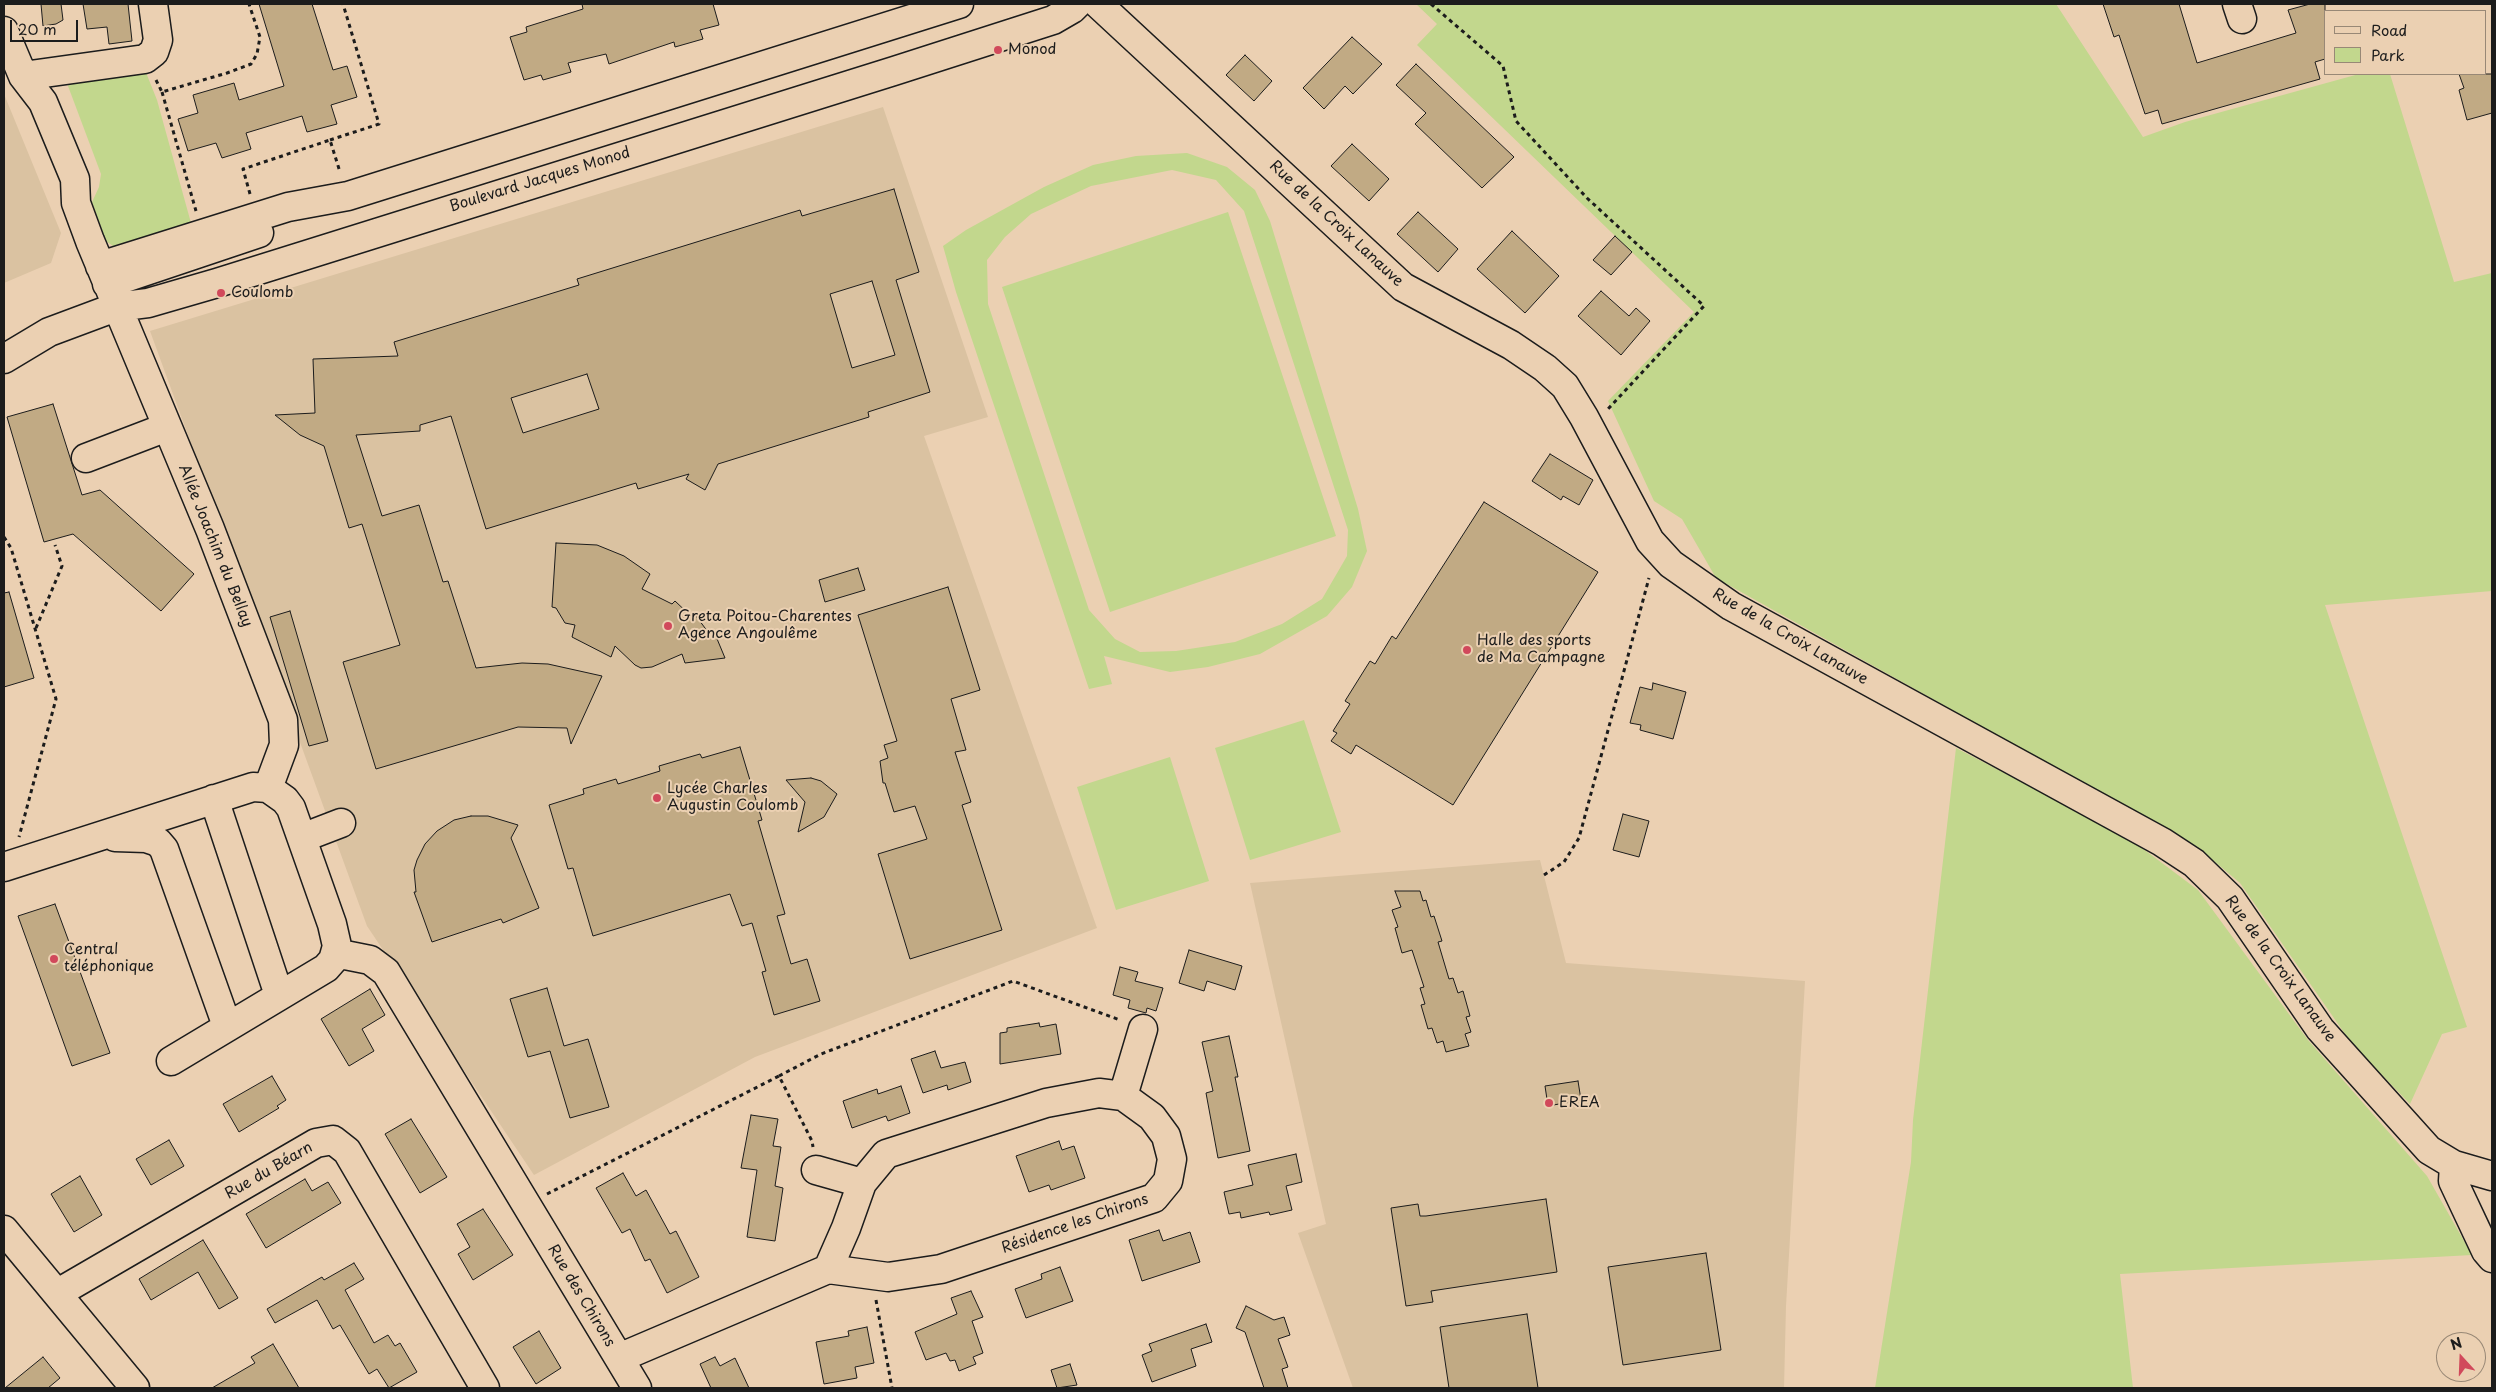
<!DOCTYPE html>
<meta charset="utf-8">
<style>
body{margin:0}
#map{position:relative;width:2496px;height:1392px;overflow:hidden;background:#ebd0b2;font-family:"Playpen Sans",sans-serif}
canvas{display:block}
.frame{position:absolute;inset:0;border:5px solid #1c1c1c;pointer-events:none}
.legend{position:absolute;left:2324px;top:10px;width:162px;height:65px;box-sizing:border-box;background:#ebd0b2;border:1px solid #988876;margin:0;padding:6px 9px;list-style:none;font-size:15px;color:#1c1c1c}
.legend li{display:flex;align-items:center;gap:10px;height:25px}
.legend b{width:25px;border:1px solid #988876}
.north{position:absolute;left:2436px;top:1332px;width:50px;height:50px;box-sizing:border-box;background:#ebd0b2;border:1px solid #988876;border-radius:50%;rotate:340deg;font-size:14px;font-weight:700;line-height:20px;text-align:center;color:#1c1c1c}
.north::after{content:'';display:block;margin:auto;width:18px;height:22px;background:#d1495b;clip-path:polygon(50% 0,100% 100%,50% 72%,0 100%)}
.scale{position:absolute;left:10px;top:20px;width:68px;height:22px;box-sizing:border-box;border:2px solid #1c1c1c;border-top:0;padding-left:6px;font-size:15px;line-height:18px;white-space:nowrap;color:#1c1c1c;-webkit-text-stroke:4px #ebd0b2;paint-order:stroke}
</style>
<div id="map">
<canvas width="2496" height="1392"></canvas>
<div class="frame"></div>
<ul class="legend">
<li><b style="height:6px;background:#ebd0b2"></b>Road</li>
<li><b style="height:14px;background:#c2d78d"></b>Park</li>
</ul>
<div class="north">N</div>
<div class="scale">20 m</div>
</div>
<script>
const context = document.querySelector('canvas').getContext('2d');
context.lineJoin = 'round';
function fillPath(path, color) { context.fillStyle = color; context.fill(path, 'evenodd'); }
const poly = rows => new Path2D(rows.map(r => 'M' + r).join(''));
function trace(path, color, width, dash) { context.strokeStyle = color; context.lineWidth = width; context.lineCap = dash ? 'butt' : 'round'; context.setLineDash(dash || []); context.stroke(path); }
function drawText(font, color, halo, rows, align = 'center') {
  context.font = font + ' "Playpen Sans",sans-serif'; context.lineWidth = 4; context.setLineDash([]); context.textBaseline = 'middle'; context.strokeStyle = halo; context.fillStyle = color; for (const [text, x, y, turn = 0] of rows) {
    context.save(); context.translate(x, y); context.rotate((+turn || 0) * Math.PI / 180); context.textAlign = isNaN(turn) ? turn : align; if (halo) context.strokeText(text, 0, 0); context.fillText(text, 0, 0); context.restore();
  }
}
fillPath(poly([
 [4,94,61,233,51,263,4,283],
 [883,107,988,417,924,436,1097,928,755,1057,534,1175,367,926,150,331],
 [1540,860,1566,963,1805,981,1786,1306,1784,1388,1353,1388,1298,1233,1326,1224,1250,883]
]), '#dac2a1');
fillPath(poly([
 [1416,4,2056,4,2143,137,2185,122,2359,74,2390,74,2454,282,2492,273,2492,591,2325,605,2467,1027,2442,1034,2410,1104,2352,1044,2240,883,2196,846,1716,578,1682,519,1654,501,1608,401,1694,312,1417,45,1437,24],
 [145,70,157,100,191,223,113,246,106,241,92,202,99,187,101,174,68,86,70,82],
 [1187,153,1227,167,1255,190,1270,221,1358,509,1367,551,1352,587,1327,616,1260,654,1208,667,1170,672,1104,656,1112,684,1089,689,956,292,943,246,966,230,1044,187,1093,165,1136,156],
 [1172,170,1216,180,1244,211,1348,530,1347,556,1322,599,1282,624,1235,642,1176,651,1140,652,1115,639,1089,610,988,304,987,260,1005,237,1031,214,1091,186],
 [1228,212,1336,536,1110,612,1002,287],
 [1304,720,1341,832,1250,860,1215,748],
 [1956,748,2126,836,2198,890,2308,1040,2427,1176,2472,1255,2120,1274,2133,1388,1875,1388,1911,1162,1913,1120],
 [1170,757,1209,881,1116,910,1077,787]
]), '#c2d78d');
const building = poly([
 [41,4,61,4,63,20,56,24,43,26,41,4],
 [83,4,128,4,132,41,109,44,107,27,87,29,83,4],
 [259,4,312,4,333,70,347,66,357,97,331,105,337,124,307,132,302,116,246,133,251,149,222,158,216,143,188,151,178,119,198,113,193,95,234,83,239,100,284,86,259,4],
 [582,4,713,4,719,25,700,30,703,39,675,47,674,42,609,64,606,54,568,63,571,72,543,80,541,75,524,80,510,37,527,32,526,27,583,9,582,4],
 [2103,4,2179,4,2197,63,2296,33,2288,10,2310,4,2325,4,2325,59,2315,62,2320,79,2162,124,2158,110,2145,114,2119,35,2114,37,2103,4],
 [1352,37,1382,64,1353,94,1345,86,1324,109,1303,88,1352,37],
 [1245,55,1272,81,1254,101,1226,75,1245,55],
 [1416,64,1514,157,1482,188,1415,124,1426,113,1396,85,1416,64],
 [2459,74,2492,74,2492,113,2467,120,2459,90,2464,88,2459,74],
 [1352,144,1389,179,1369,201,1331,166,1352,144],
 [894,189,919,272,896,280,930,392,868,412,869,417,718,464,705,490,686,479,689,474,638,489,636,483,486,529,451,416,420,425,420,431,356,435,382,516,419,505,443,582,448,581,476,668,522,663,548,664,602,676,571,744,567,728,518,727,376,769,343,662,400,645,362,524,349,528,324,446,300,435,275,415,315,413,313,359,398,356,394,342,579,285,577,279,800,210,802,216,894,189],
 [872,281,895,355,852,368,830,294,872,281],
 [587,374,599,409,523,433,511,398,587,374],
 [1418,212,1458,249,1438,272,1397,234,1418,212],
 [1512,231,1559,276,1525,313,1477,269,1512,231],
 [1615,236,1632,252,1611,275,1593,260,1615,236],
 [1601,291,1629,316,1636,308,1650,321,1621,355,1578,316,1601,291],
 [53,404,82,495,100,490,194,574,161,611,73,534,44,542,7,417,53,404],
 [1550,454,1593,480,1579,505,1563,496,1561,500,1532,481,1550,454],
 [1484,502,1598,572,1453,805,1356,745,1351,754,1331,741,1337,733,1333,731,1350,704,1345,701,1370,661,1375,664,1392,636,1396,639,1484,502],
 [556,543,597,545,624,556,650,574,642,589,672,604,675,601,693,618,696,616,711,636,715,634,725,658,685,663,682,654,652,667,641,668,635,665,615,646,611,657,572,637,575,625,565,623,556,608,552,607,556,543],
 [858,568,865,590,825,602,819,580,858,568],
 [948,587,980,690,951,699,966,750,955,752,971,802,962,805,1002,930,910,959,878,854,927,839,915,806,894,812,885,783,883,783,880,761,888,758,884,745,897,741,858,615,948,587],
 [9,592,34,678,4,687,4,593,9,592],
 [290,611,328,741,309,746,270,617,290,611],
 [1653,683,1686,692,1673,739,1640,730,1641,725,1630,723,1640,687,1652,690,1653,683],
 [740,747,762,820,758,821,785,914,777,916,791,964,807,959,820,1001,774,1015,762,972,766,971,752,923,742,926,730,894,593,936,573,868,568,869,549,805,584,794,583,789,616,779,618,784,660,771,659,766,700,754,702,758,740,747],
 [811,778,821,781,837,794,824,817,798,832,805,802,786,780,811,778],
 [1623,814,1649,821,1639,857,1613,850,1623,814],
 [471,816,488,816,518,825,511,838,539,908,503,923,501,919,432,942,414,892,416,892,414,870,417,860,425,844,437,831,454,820,471,816],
 [1395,891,1420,891,1423,901,1426,900,1431,917,1434,916,1442,941,1438,942,1449,979,1453,978,1458,993,1463,991,1470,1016,1466,1017,1471,1032,1465,1034,1469,1046,1446,1052,1443,1041,1437,1043,1432,1028,1428,1029,1421,1005,1425,1004,1420,988,1424,987,1412,950,1402,953,1395,928,1398,927,1392,910,1401,907,1395,891],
 [55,904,110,1053,72,1066,18,916,55,904],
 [1189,950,1242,966,1235,990,1207,981,1204,991,1179,983,1189,950],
 [1120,967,1138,972,1135,981,1163,988,1156,1011,1147,1008,1146,1013,1128,1008,1130,1000,1113,995,1120,967],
 [547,988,564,1046,588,1039,609,1107,570,1118,550,1051,528,1057,510,999,547,988],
 [370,989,385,1015,362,1029,374,1051,349,1066,321,1019,370,989],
 [1039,1023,1040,1027,1056,1024,1061,1054,1000,1064,1000,1033,1007,1032,1007,1028,1039,1023],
 [1229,1036,1238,1077,1235,1077,1250,1151,1218,1158,1206,1093,1213,1091,1202,1042,1229,1036],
 [935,1051,941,1068,965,1062,971,1082,948,1090,947,1085,923,1093,911,1059,935,1051],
 [272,1076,286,1100,277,1106,279,1108,239,1132,223,1104,272,1076],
 [1578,1081,1581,1100,1548,1106,1545,1086,1578,1081],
 [901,1086,910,1113,888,1121,886,1116,852,1128,843,1101,877,1089,878,1094,901,1086],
 [751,1115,778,1119,773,1146,781,1147,775,1186,783,1188,775,1241,747,1237,757,1170,741,1168,751,1115],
 [411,1119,447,1177,420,1193,385,1134,411,1119],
 [169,1140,184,1166,151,1185,136,1159,169,1140],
 [1059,1141,1062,1150,1074,1146,1085,1178,1051,1190,1049,1185,1029,1192,1016,1156,1059,1141],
 [1296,1154,1302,1182,1286,1186,1292,1210,1270,1215,1269,1212,1241,1218,1240,1212,1229,1214,1224,1192,1253,1185,1248,1165,1296,1154],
 [623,1173,636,1196,646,1190,670,1234,676,1231,699,1277,667,1293,650,1259,645,1261,630,1229,622,1233,596,1188,623,1173],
 [80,1176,102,1215,74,1232,51,1194,80,1176],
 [305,1179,312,1191,328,1182,341,1203,266,1248,246,1214,305,1179],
 [1546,1199,1557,1272,1431,1291,1433,1302,1406,1306,1391,1208,1418,1204,1420,1216,1426,1216,1546,1199],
 [483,1209,513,1255,473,1280,458,1254,470,1247,457,1224,483,1209],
 [1159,1230,1163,1241,1190,1232,1200,1262,1142,1281,1129,1240,1159,1230],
 [203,1240,238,1298,219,1309,198,1272,151,1300,139,1279,203,1240],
 [1706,1253,1721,1350,1623,1365,1608,1267,1706,1253],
 [354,1263,364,1279,345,1290,374,1343,388,1335,395,1346,400,1343,417,1372,389,1388,377,1369,369,1374,340,1325,333,1329,317,1300,275,1323,267,1309,322,1277,324,1280,354,1263],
 [1060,1267,1073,1301,1026,1318,1015,1289,1042,1279,1041,1274,1060,1267],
 [971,1291,983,1317,972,1321,983,1353,973,1357,976,1364,959,1371,955,1360,950,1361,946,1353,926,1360,915,1332,957,1314,951,1298,971,1291],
 [1246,1306,1274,1320,1284,1317,1290,1335,1278,1339,1288,1367,1282,1369,1288,1388,1264,1388,1245,1332,1236,1328,1246,1306],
 [1527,1314,1538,1388,1449,1388,1440,1327,1527,1314],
 [1206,1324,1212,1342,1191,1349,1196,1366,1152,1382,1142,1355,1152,1351,1149,1344,1206,1324],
 [867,1327,874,1363,855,1367,857,1378,824,1384,816,1342,849,1336,848,1331,867,1327],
 [539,1331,561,1368,536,1384,513,1347,539,1331],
 [273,1344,299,1388,212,1388,255,1363,251,1357,273,1344],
 [43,1357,60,1378,48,1388,5,1388,43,1357],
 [715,1357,720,1366,735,1358,749,1388,711,1388,700,1364,715,1357],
 [1070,1364,1077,1385,1057,1388,1051,1370,1070,1364]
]);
fillPath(building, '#c1aa84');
trace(building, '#1c1c1c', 1);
const minor = poly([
 [1098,4,1403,287,1511,345,1545,368,1565,386,1584,417,1650,541,1671,564,1731,606,2162,842,2194,863,2230,898,2320,1029,2429,1150,2454,1165,2492,1176],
 [2237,4,2242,19],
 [4,31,23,76,43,102,75,179,76,203,90,241,210,529,283,720,284,745,268,788],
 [23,76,145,59,154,52,158,40,153,4],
 [100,266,288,207,348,196,959,4],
 [107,284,259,233],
 [4,359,49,332,116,307,148,303,217,283,894,71,1053,20,1072,9,1077,4],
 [86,458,167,427],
 [214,799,279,995],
 [115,837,146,838,158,842,164,849,227,1026],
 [302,838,341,823],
 [4,867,253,787,268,788,285,800,291,808,332,924,337,946,333,960,326,968,171,1061],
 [335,953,370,960,386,972,637,1388],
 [1123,1096,1143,1029],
 [2454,1165,2453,1181,2486,1251,2492,1258],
 [816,1170,862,1183],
 [4,1230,135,1388],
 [58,1293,316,1143,333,1140,347,1151,485,1388],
 [619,1358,828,1269,888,1277,941,1269,1154,1198,1168,1181,1172,1159,1166,1136,1152,1117,1123,1096,1099,1093,1046,1103,886,1154,862,1183,846,1228,828,1269]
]);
trace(minor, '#1c1c1c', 31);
trace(poly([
 [1431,4,1503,66,1516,121,1587,198,1704,306,1608,409],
 [156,80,162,92,227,73,251,64,257,54,260,37,249,4],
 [162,92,196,211],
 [330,140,379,124,343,4],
 [250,194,243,169,330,140,340,172],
 [4,537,11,548,56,699,19,837],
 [36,628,62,566,55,545],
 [1544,875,1564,862,1579,838,1649,578],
 [779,1076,821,1054,1013,981,1120,1020],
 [547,1194,779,1076,812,1141,813,1147],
 [876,1300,892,1388]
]), '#1c1c1c', 3, [4, 4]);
trace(minor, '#ebd0b2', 28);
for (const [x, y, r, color] of [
 [998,50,5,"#d1495b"],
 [221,293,5,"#d1495b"],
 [668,626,5,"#d1495b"],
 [1467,650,5,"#d1495b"],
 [657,798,5,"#d1495b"],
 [54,959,5,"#d1495b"],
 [1549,1103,5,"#d1495b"]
]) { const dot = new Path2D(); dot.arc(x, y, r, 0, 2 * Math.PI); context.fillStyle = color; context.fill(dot); trace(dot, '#ebd0b2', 2); }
drawText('15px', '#1c1c1c', '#ebd0b2', [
 ["Monod",1008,50],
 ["Coulomb",231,293],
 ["Greta Poitou-Charentes",678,617],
 ["Agence Angoulême",678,634],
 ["Halle des sports",1477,641],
 ["de Ma Campagne",1477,658],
 ["Lycée Charles",667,789],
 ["Augustin Coulomb",667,806],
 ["Central",64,950],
 ["téléphonique",64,967],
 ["EREA",1559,1103]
], 'left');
drawText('15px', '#1c1c1c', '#ebd0b2', [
 ["Boulevard Jacques Monod",540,180,-17],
 ["Rue de la Croix Lanauve",1336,224,43],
 ["Allée Joachim du Bellay",215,546,68],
 ["Rue de la Croix Lanauve",1790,637,30],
 ["Rue de la Croix Lanauve",2280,969,54],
 ["Rue du Béarn",269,1171,-30],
 ["Résidence les Chirons",1075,1224,-19],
 ["Rue des Chirons",581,1296,59]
]);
</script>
